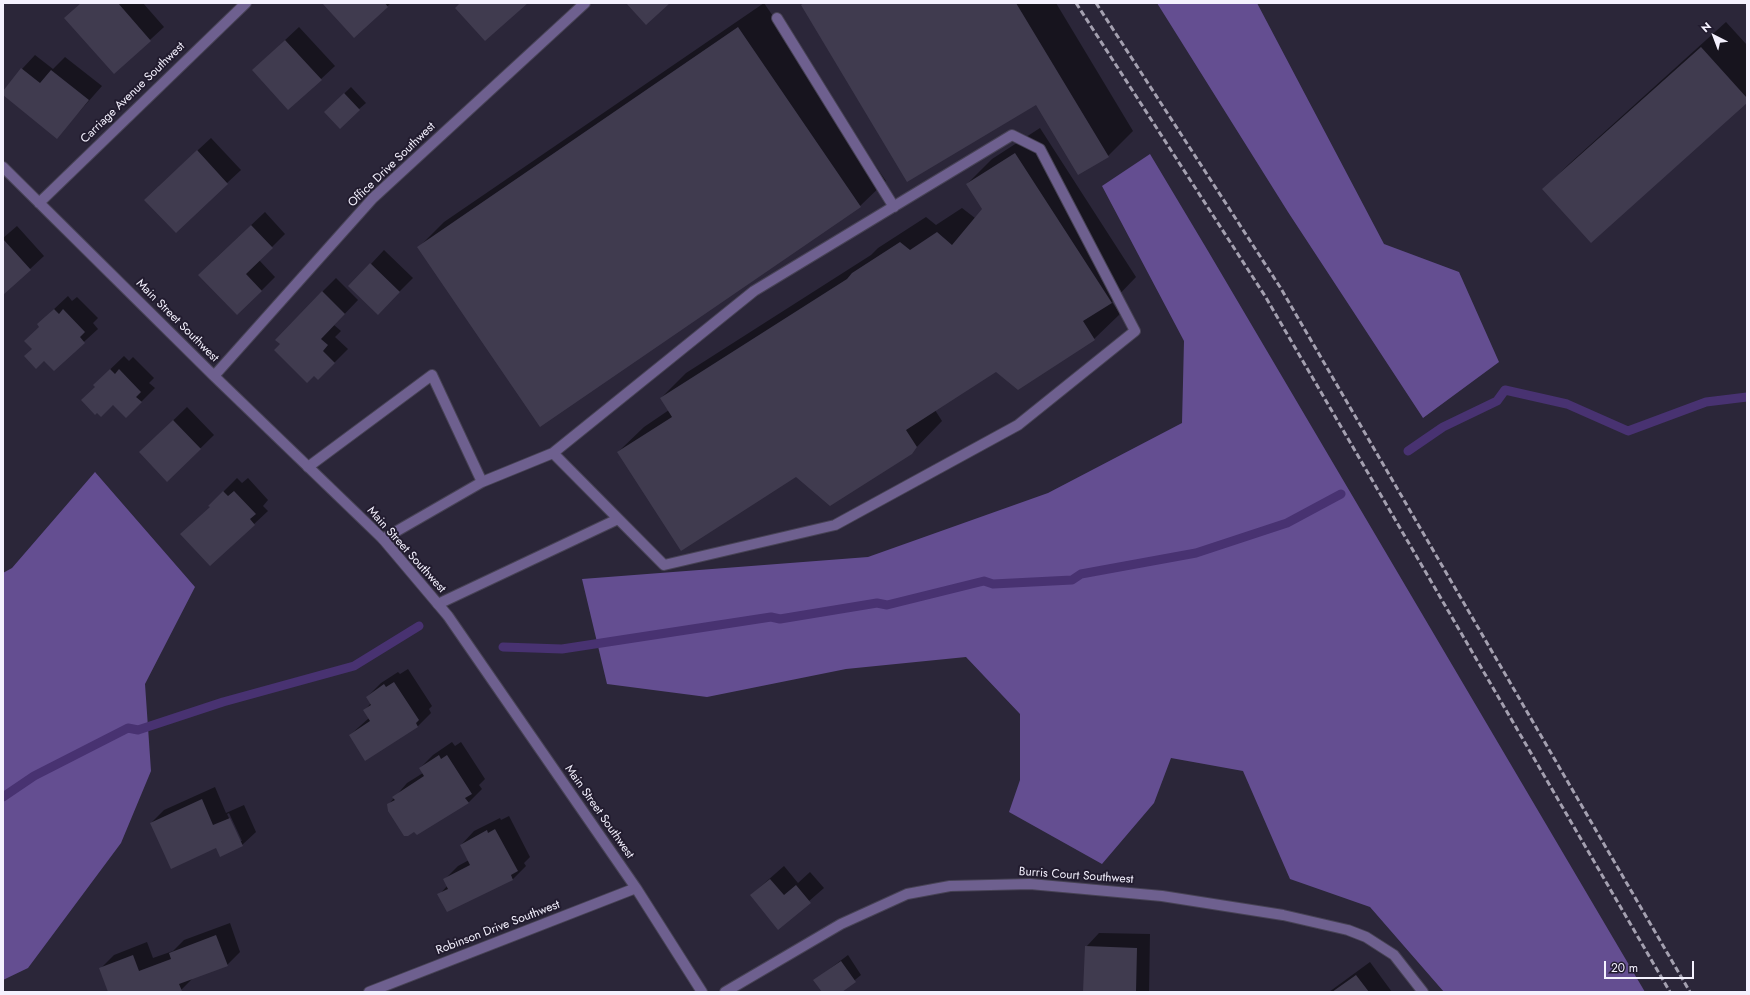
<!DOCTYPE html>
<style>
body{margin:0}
#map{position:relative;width:1750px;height:995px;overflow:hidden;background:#2b2639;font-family:Jost,sans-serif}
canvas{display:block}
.frame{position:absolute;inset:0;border:4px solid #f4f1fe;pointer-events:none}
.north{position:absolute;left:1694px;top:16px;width:40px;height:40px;-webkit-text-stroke:3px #221c2f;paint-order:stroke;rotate:318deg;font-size:11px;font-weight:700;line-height:16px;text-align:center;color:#f4f1fe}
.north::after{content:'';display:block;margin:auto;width:14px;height:18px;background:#f4f1fe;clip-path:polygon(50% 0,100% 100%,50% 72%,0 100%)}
.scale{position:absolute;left:1604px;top:961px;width:90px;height:18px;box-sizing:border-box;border:2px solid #f4f1fe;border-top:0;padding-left:5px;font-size:12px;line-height:14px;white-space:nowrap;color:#f4f1fe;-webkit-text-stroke:3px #221c2f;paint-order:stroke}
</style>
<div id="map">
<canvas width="1750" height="995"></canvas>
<div class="frame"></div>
<div class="north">N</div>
<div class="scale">20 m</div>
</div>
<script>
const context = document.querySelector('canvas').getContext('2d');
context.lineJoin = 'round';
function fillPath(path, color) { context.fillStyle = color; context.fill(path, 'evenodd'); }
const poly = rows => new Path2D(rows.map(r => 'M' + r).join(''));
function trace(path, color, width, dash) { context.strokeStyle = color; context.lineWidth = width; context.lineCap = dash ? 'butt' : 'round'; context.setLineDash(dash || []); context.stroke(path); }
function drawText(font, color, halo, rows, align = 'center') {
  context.font = font + ' Jost,sans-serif'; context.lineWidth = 4; context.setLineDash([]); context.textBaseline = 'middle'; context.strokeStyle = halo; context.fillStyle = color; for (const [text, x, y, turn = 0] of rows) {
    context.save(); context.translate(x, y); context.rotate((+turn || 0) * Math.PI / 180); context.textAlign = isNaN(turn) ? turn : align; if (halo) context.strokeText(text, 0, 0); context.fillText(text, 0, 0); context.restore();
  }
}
fillPath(poly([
 [1157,3,1257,3,1384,244,1459,272,1499,362,1423,418,1288,212],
 [1150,154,1208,251,1645,992,1444,992,1370,907,1290,879,1243,771,1171,758,1154,803,1102,864,1009,812,1020,780,1020,714,966,657,846,669,707,697,607,684,582,579,868,557,1048,493,1182,423,1184,341,1102,186],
 [95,472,195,587,145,684,151,771,121,843,28,968,3,980,3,573,12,568]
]), '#644e91');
fillPath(poly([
 [81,3,143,3,164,27,115,72],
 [323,3,391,3,354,37],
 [764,3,886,181,860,206,419,247,444,222],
 [804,3,1056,3,1133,131,1108,156,1036,103,802,5],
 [1726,22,1747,45,1747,102,1544,189,1569,164],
 [299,27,335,66,321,79,253,70],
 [35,55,53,69,65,57,102,86,57,137,3,94,22,69],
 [351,87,366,103,359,109,325,112],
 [1040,128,1136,277,1112,302,1120,314,1094,339,996,370,935,410,942,421,911,453,796,475,618,452,644,427,669,410,661,398,686,373,871,255,878,248,926,217,936,225,962,208,975,218,983,209,967,184,992,159],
 [211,138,241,170,227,183,159,186],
 [265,212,285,234,259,260,275,277,261,291,213,261],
 [17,226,44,256,3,294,3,238],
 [384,250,413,278,391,300,371,264],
 [336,278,358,300,334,325,341,331,335,337,348,349,318,379,281,344,322,292],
 [68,296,72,301,77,297,98,318,93,323,98,329,54,369,33,349,40,326,52,311],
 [124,356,129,361,133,357,154,378,149,383,155,388,126,417,94,385],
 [187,407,214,435,167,481,154,439],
 [237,478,242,483,248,478,268,500,263,506,268,511,210,565,223,492],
 [408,669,432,706,429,709,431,713,418,726,366,759,350,735,369,718,365,710,371,703,367,697,381,683,398,672,400,674],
 [452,742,455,746,461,742,485,779,479,785,482,789,468,803,388,805,407,783,423,773,420,768,433,755],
 [215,787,226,813,244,805,256,832,242,845,217,847,151,823,164,810],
 [229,813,242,841,240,841,227,814],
 [509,816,530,857,524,863,526,866,513,879,447,910,439,895,448,885,445,879,458,866,469,860,461,845,474,831,500,818,501,820],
 [784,866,798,883,810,872,824,888,778,928,751,895],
 [230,923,240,952,227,965,193,978,181,990,176,992,110,992,101,968,114,955,147,942,153,958,173,951,184,940],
 [1099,933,1150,934,1149,992,1084,992,1086,947],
 [848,955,861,975,840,992,823,992,815,980],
 [1370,962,1392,992,1329,992]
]), '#0007');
trace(poly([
 [1408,451,1443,427,1497,401,1505,390,1567,404,1628,431,1706,402,1747,397],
 [503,647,562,649,771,617,780,619,877,603,887,605,984,581,993,584,1072,580,1081,574,1196,553,1287,523,1341,494],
 [3,797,34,776,128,728,138,730,223,702,354,666,419,626]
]), '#483271', 9);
fillPath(poly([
 [81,3,118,3,151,41,114,74,64,18],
 [322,3,385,3,388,7,354,38],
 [460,3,528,3,485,41,455,8],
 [626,3,670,3,646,25],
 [804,3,1016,3,1109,157,1078,175,1036,105,907,182,801,5],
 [738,27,861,207,540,427,417,247],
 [285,40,322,80,288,110,252,70],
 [1701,47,1747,98,1747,103,1591,243,1542,189],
 [21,68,40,83,51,70,89,100,57,139,3,95,3,91],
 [344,93,360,110,340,129,324,112],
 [197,150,228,184,176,233,144,200],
 [1015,153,1112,303,1083,321,1095,340,1018,390,996,372,906,430,917,447,912,454,830,506,796,477,681,551,617,452,672,417,660,398,847,279,852,273,900,242,910,250,937,232,952,245,982,209,966,184],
 [251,225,273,248,246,274,262,291,237,315,198,275],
 [3,239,31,270,3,295],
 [370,263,400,292,378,315,348,286],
 [322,291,345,314,321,339,328,345,323,351,335,363,318,380,314,376,307,383,274,350,280,344,275,340],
 [54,309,59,314,63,309,85,332,80,337,85,343,54,371,44,361,36,369,24,356,32,349,24,341,39,327,37,324],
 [110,369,115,374,119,369,141,392,136,397,142,402,126,418,113,405,101,417,97,413,95,415,81,400,95,387,93,385],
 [173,420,201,449,167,482,139,452],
 [223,491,228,496,234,491,256,514,250,519,255,525,210,566,180,534,210,507,208,506],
 [394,682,419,720,416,723,418,727,365,761,349,735,370,721,363,710,371,705,366,697,384,684,386,687],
 [439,755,441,759,447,755,472,794,465,798,469,803,417,835,414,832,408,836,404,836,388,811,387,804,395,800,392,797,424,776,419,768],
 [202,799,213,825,230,818,243,846,220,857,216,848,171,869,150,823],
 [495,829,518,871,511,875,513,880,447,912,437,894,448,889,443,879,470,865,460,845,487,830,488,833],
 [770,879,784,895,796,885,811,903,778,930,750,895],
 [216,935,228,966,179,984,182,991,108,992,99,968,133,955,139,971,171,959,169,953],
 [1085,946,1137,948,1136,992,1083,992],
 [841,961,856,982,842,992,822,992,813,980],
 [1356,975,1369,992,1332,992]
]), '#403b4f');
const service = poly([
 [777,18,894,207],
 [308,467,432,375,482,482,553,453,754,291,1012,135,1040,149,1135,331,1018,425,835,525,664,565,553,453],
 [383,539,482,482],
 [438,604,618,519]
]);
const minor = poly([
 [3,167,214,376,383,539,448,616,636,888,702,992],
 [39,203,246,3],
 [214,376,373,198,585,3],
 [369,992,636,888],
 [725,992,841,924,907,894,950,886,1030,884,1162,896,1283,915,1348,930,1366,937,1394,955,1423,992]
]);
trace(service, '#474255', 12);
trace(minor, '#474255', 12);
trace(service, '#6e608f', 10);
trace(minor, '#6e608f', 10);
trace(poly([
 [1076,3,1265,296,1670,992],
 [1096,3,1280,287,1690,992]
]), '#a4a0b0', 3, [6, 3]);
drawText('12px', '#f4f1fe', '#221c2f', [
 ["Carriage Avenue Southwest",133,93,-44],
 ["Office Drive Southwest",392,165,-44],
 ["Main Street Southwest",177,321,45],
 ["Main Street Southwest",406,550,48],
 ["Main Street Southwest",599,812,55],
 ["Burris Court Southwest",1076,876,4],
 ["Robinson Drive Southwest",498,928,-21]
]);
</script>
